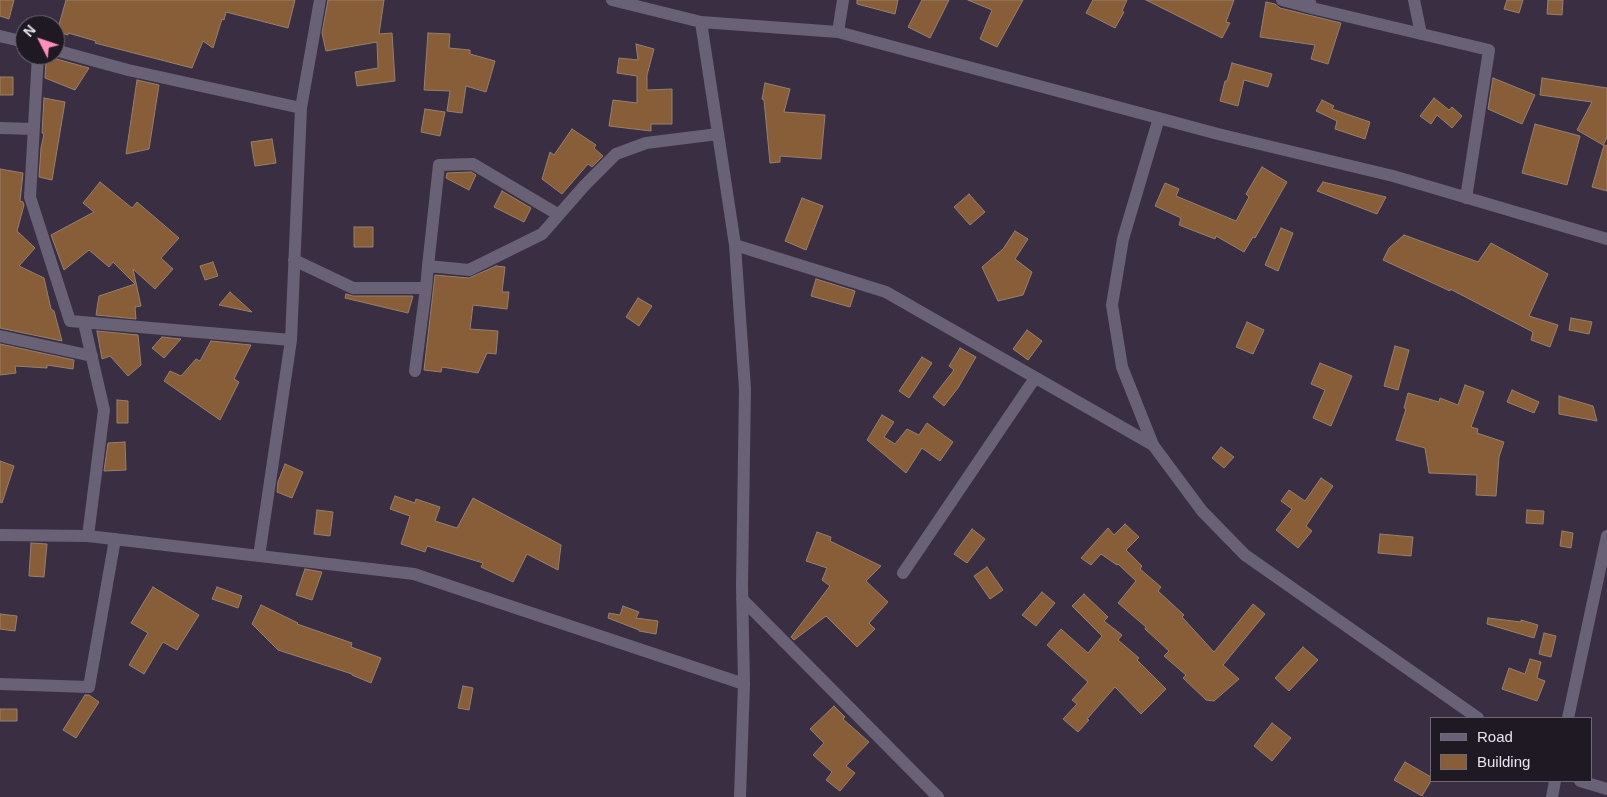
<!DOCTYPE html>
<style>
body{margin:0}
#map{position:relative;width:1607px;height:797px;overflow:hidden;background:#3a2e42;font-family:Arial,sans-serif}
canvas{display:block}
.legend{position:absolute;left:1430px;top:717px;width:162px;height:65px;box-sizing:border-box;background:#1e1922;border:1px solid #6f6974;margin:0;padding:6px 9px;list-style:none;font-size:15px;color:#e9e2ef}
.legend li{display:flex;align-items:center;gap:10px;height:25px}
.legend b{width:25px;border:1px solid #6f6974}
.north{position:absolute;left:15px;top:15px;width:50px;height:50px;box-sizing:border-box;background:#1e1922;border:1px solid #6f6974;border-radius:50%;rotate:311deg;font-size:14px;font-weight:700;line-height:20px;text-align:center;color:#e9e2ef}
.north::after{content:'';display:block;margin:auto;width:18px;height:22px;background:#fe8ebb;clip-path:polygon(50% 0,100% 100%,50% 72%,0 100%)}
</style>
<div id="map">
<canvas width="1607" height="797"></canvas>
<ul class="legend">
<li><b style="height:6px;background:#696176"></b>Road</li>
<li><b style="height:14px;background:#875e38"></b>Building</li>
</ul>
<div class="north">N</div>
</div>
<script>
const context = document.querySelector('canvas').getContext('2d');
context.lineJoin = 'round';
function fillPath(path, color) { context.fillStyle = color; context.fill(path, 'evenodd'); }
const poly = rows => new Path2D(rows.map(r => 'M' + r).join(''));
function trace(path, color, width, dash) { context.strokeStyle = color; context.lineWidth = width; context.lineCap = dash ? 'butt' : 'round'; context.setLineDash(dash || []); context.stroke(path); }
const building = poly([
 [0,0,14,0,9,19,0,16,0,0],
 [66,0,295,0,288,28,226,12,224,20,222,19,213,48,203,41,192,68,95,43,96,41,68,33,68,35,57,32,66,0],
 [328,0,384,0,379,34,392,33,395,81,357,86,355,72,378,68,377,42,326,51,322,33,328,0],
 [857,0,898,0,895,14,857,4,857,0],
 [922,0,949,0,930,38,908,27,922,0],
 [968,0,1023,0,997,47,980,39,992,10,968,0],
 [1093,0,1127,0,1122,11,1124,12,1115,28,1086,13,1093,0],
 [1146,0,1234,0,1226,22,1230,23,1222,38,1146,0],
 [1507,0,1523,0,1519,13,1504,9,1507,0],
 [1548,0,1563,0,1562,15,1547,14,1548,0],
 [1266,2,1275,4,1280,8,1341,23,1328,64,1311,59,1315,45,1260,37,1266,2],
 [428,33,450,34,449,48,470,50,470,54,495,61,486,92,466,86,462,113,447,111,450,91,424,90,428,33],
 [636,44,654,49,647,75,647,90,672,89,672,124,651,124,651,131,609,126,613,100,637,103,637,76,617,73,619,58,638,60,636,44],
 [49,55,53,58,89,68,75,90,45,78,46,60,49,55],
 [1232,63,1272,74,1268,87,1244,80,1238,106,1220,101,1225,81,1227,81,1232,63],
 [0,77,13,77,13,95,0,95,0,77],
 [1493,78,1535,95,1522,124,1488,109,1493,78],
 [1542,78,1607,88,1607,138,1603,145,1577,130,1592,102,1540,95,1542,78],
 [137,80,159,85,149,149,126,154,137,80],
 [765,83,790,89,784,112,825,115,821,159,780,156,780,162,770,163,764,100,762,99,765,83],
 [44,98,65,102,52,180,39,177,41,148,44,134,42,133,44,98],
 [1434,98,1449,110,1452,107,1462,116,1452,128,1437,115,1431,124,1420,116,1434,98],
 [1322,100,1334,106,1332,109,1370,122,1365,139,1335,129,1337,121,1316,111,1322,100],
 [425,109,445,112,440,136,421,132,425,109],
 [1535,124,1580,136,1567,185,1522,173,1535,124],
 [572,129,596,145,594,148,603,156,592,167,588,164,562,194,542,179,550,152,554,155,572,129],
 [272,139,276,163,255,166,251,142,272,139],
 [1604,145,1607,146,1607,191,1592,187,1604,145],
 [1262,167,1287,182,1255,238,1253,237,1244,252,1216,236,1215,239,1179,225,1181,218,1155,206,1165,183,1179,189,1176,196,1236,221,1249,197,1246,194,1262,167],
 [0,169,23,173,20,201,23,202,24,205,17,231,35,248,19,266,44,278,51,309,54,311,62,341,0,328,0,169],
 [471,172,476,175,469,190,446,178,447,173,471,172],
 [100,182,132,208,137,202,179,238,161,258,173,269,155,289,133,269,141,306,135,307,136,319,96,315,99,296,135,284,113,262,109,267,89,250,64,270,51,235,94,212,83,203,100,182],
 [1323,182,1386,197,1377,214,1317,191,1323,182],
 [502,191,531,208,524,222,494,207,502,191],
 [969,194,985,212,970,225,954,207,969,194],
 [802,198,823,206,806,250,785,241,802,198],
 [354,227,373,227,373,247,354,247,354,227],
 [1281,228,1293,233,1278,271,1265,265,1281,228],
 [1015,231,1028,239,1015,259,1032,272,1023,295,998,301,982,267,1003,249,1015,231],
 [1404,235,1478,262,1491,243,1548,274,1529,316,1558,325,1550,347,1531,340,1533,332,1450,289,1450,291,1383,260,1389,248,1404,235],
 [213,262,218,276,205,280,200,266,213,262],
 [496,266,505,267,502,292,509,292,507,309,473,305,470,329,498,331,496,354,487,353,478,373,442,367,441,372,424,370,435,275,469,278,496,266],
 [816,279,855,291,850,307,811,296,816,279],
 [230,292,252,312,219,305,230,292],
 [346,294,353,296,413,296,408,313,345,298,346,294],
 [638,298,652,306,639,326,626,317,638,298],
 [1571,318,1592,322,1589,334,1569,330,1571,318],
 [1247,322,1264,330,1253,354,1236,347,1247,322],
 [1027,330,1042,341,1028,360,1013,349,1027,330],
 [97,331,138,335,141,365,128,376,110,356,102,359,97,331],
 [162,337,181,339,164,358,152,348,162,337],
 [211,341,251,345,234,379,239,382,220,420,164,381,170,371,181,376,196,359,200,361,211,341],
 [0,344,74,360,73,369,47,365,47,368,15,366,16,373,0,375,0,344],
 [1395,346,1409,350,1398,390,1384,386,1395,346],
 [960,348,976,357,958,388,944,406,933,397,954,370,949,366,960,348],
 [922,357,932,363,909,398,899,391,922,357],
 [1320,363,1352,376,1331,426,1313,418,1325,390,1311,384,1320,363],
 [1465,385,1484,392,1471,427,1478,429,1477,433,1504,442,1499,457,1496,496,1476,495,1477,475,1429,473,1425,448,1396,440,1406,409,1404,408,1408,393,1439,402,1440,398,1458,405,1465,385],
 [1512,390,1539,402,1534,413,1507,402,1512,390],
 [1559,396,1593,406,1597,421,1559,414,1559,396],
 [117,400,128,401,128,423,117,423,117,400],
 [882,415,894,422,884,437,895,444,907,429,919,435,927,423,953,442,940,461,922,448,906,473,867,440,882,415],
 [125,442,126,470,104,471,108,443,125,442],
 [1221,447,1234,457,1224,468,1212,458,1221,447],
 [0,461,14,466,2,503,0,502,0,461],
 [285,464,303,472,292,498,277,492,278,482,285,464],
 [1321,478,1333,486,1306,526,1312,531,1298,548,1276,530,1292,509,1281,501,1289,490,1305,501,1321,478],
 [395,496,415,503,416,499,440,507,435,521,457,528,473,498,561,545,558,570,527,554,513,582,481,567,483,563,427,546,425,552,401,544,410,516,390,509,395,496],
 [317,510,333,512,330,536,314,534,317,510],
 [1527,510,1544,511,1543,524,1526,523,1527,510],
 [1125,524,1139,537,1126,550,1142,566,1140,569,1161,587,1158,591,1184,615,1182,617,1214,652,1253,604,1265,614,1223,665,1239,679,1214,701,1206,700,1183,678,1186,675,1164,656,1169,651,1145,629,1146,627,1118,603,1136,581,1118,564,1117,565,1101,554,1091,565,1081,558,1108,528,1114,535,1125,524],
 [972,529,985,539,967,563,954,554,972,529],
 [1562,531,1573,533,1571,548,1560,546,1562,531],
 [817,532,831,537,830,541,881,566,866,581,888,602,869,623,875,629,857,647,826,616,794,640,791,637,830,586,822,580,827,568,806,561,817,532],
 [1380,534,1413,537,1411,556,1378,553,1380,534],
 [31,543,47,544,44,577,29,576,31,543],
 [987,567,1003,590,990,599,974,576,987,567],
 [305,569,322,572,312,600,296,595,305,569],
 [153,587,199,615,177,650,163,642,144,674,129,665,148,633,131,623,153,587],
 [217,587,242,596,238,608,212,599,217,587],
 [1042,592,1055,603,1036,626,1022,615,1042,592],
 [1084,594,1108,617,1104,621,1122,635,1118,640,1139,658,1137,660,1166,689,1141,714,1115,687,1087,719,1089,720,1078,732,1063,719,1077,704,1072,700,1088,682,1047,645,1061,629,1088,653,1102,636,1072,606,1084,594],
 [261,605,298,623,297,624,352,643,351,647,381,658,371,683,352,675,352,674,278,650,252,624,261,605],
 [623,606,639,612,636,618,658,621,656,634,639,631,639,630,608,618,609,613,620,615,623,606],
 [0,614,17,616,15,631,0,629,0,614],
 [1488,618,1521,622,1521,620,1538,625,1534,638,1487,624,1488,618],
 [1544,633,1556,636,1551,657,1539,654,1544,633],
 [1303,647,1318,660,1289,691,1275,678,1303,647],
 [1530,659,1541,662,1537,678,1545,681,1537,701,1502,689,1509,668,1525,674,1530,659],
 [463,686,473,688,469,710,458,708,463,686],
 [85,695,89,695,99,702,76,738,63,730,85,695],
 [834,706,845,717,843,719,869,742,846,766,855,773,840,791,826,780,832,772,813,755,824,743,810,729,834,706],
 [0,709,17,709,17,721,0,721,0,709],
 [1272,723,1291,738,1272,761,1254,746,1272,723],
 [1405,762,1431,777,1431,781,1422,796,1394,780,1405,762]
]);
fillPath(building, '#875e38');
trace(building, '#96806d', 1);
trace(poly([
 [612,0,701,22,838,32],
 [843,0,838,32,1218,134,1393,176,1607,239],
 [1282,0,1312,8,1309,0],
 [1414,0,1421,34],
 [1312,8,1489,50,1466,198],
 [701,22,735,245,745,389,742,586,744,684,740,797],
 [0,36,25,42],
 [55,50,128,70,301,108,320,0],
 [38,55,30,197,70,321,291,340,301,108],
 [1159,118,1123,239,1112,305,1122,367,1153,445,1202,511,1245,555,1478,718],
 [0,128,34,129],
 [559,215,473,164,439,165,428,266,469,270,542,234,585,185,616,154,646,143,718,134],
 [735,245,886,292,1153,445],
 [294,260,353,288,426,288,428,266],
 [84,323,104,410,88,536],
 [0,336,92,356],
 [415,371,426,288],
 [0,535,88,536,414,574,744,684],
 [259,556,291,340],
 [903,573,1035,378],
 [742,599,938,797],
 [0,684,89,687,115,539],
 [1568,718,1607,536],
 [1580,781,1607,789],
 [1552,797,1555,781]
]), '#696176', 12);
</script>
